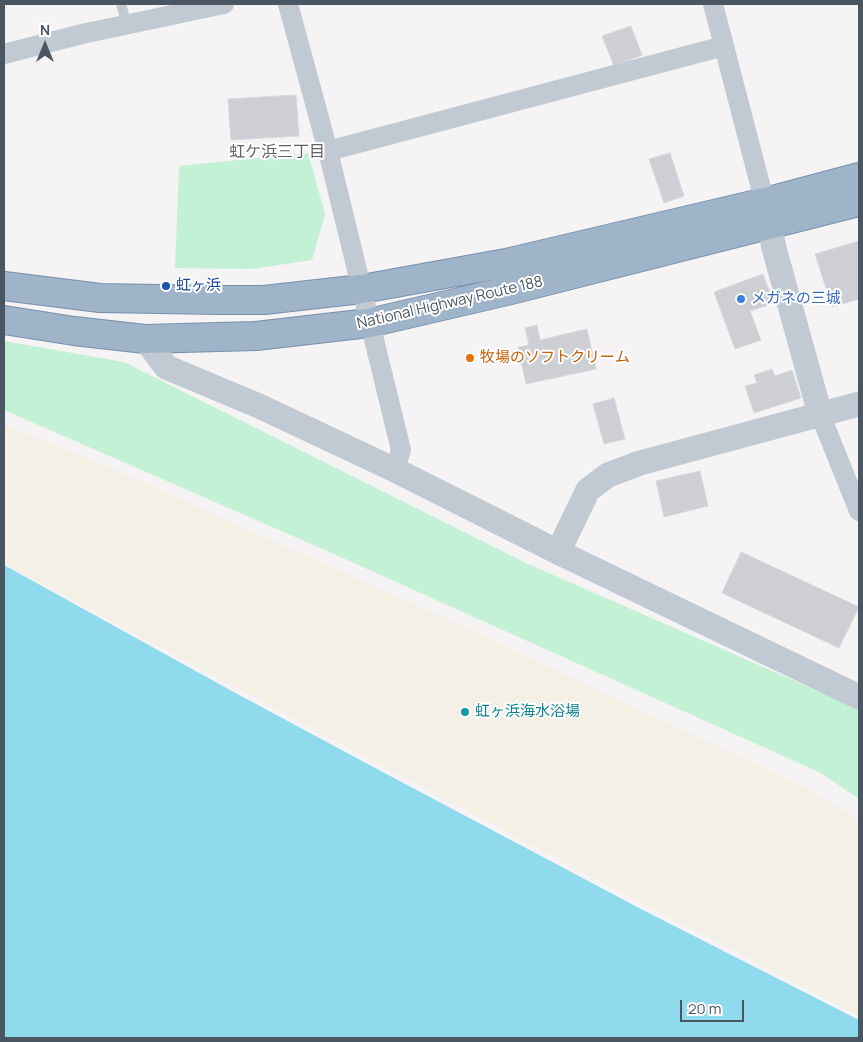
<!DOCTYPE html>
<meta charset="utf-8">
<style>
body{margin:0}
#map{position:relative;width:863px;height:1042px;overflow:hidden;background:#f5f3f3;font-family:Manrope,sans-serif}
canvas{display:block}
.frame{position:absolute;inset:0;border:5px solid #4a5661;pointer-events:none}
.north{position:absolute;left:20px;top:20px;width:50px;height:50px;-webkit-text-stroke:4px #fff;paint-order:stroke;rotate:0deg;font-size:14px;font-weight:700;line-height:20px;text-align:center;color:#4a5661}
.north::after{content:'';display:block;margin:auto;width:18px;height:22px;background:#4a5661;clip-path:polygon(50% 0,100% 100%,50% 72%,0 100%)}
.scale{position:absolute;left:680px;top:1000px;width:64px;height:22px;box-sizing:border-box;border:2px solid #4a5661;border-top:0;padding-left:6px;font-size:15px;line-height:18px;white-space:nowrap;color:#4a5661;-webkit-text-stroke:4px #fff;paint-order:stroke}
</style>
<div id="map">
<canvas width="863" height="1042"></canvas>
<div class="frame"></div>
<div class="north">N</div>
<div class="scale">20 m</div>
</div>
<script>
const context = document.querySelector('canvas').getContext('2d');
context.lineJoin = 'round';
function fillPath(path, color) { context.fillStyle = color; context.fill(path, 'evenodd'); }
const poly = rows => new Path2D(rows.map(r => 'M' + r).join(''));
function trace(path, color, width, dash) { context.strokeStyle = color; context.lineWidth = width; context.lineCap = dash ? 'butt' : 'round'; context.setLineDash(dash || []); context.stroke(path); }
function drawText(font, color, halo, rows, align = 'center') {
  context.font = font + ' Manrope,"Noto Sans JP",sans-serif'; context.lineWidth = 4; context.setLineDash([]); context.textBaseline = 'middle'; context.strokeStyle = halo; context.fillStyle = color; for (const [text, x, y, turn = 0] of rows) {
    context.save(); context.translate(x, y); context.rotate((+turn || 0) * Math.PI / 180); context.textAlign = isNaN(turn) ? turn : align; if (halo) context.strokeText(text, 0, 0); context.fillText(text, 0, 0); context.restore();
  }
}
fillPath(poly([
 [308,153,325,214,312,260,252,269,175,268,179,166],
 [4,341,124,362,526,563,859,709,859,799,821,773,325,550,4,410]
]), '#c3f1d5');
fillPath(poly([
 [4,424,118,471,445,618,802,786,859,820,859,1016,561,861,4,564]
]), '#f5f0e5');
fillPath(poly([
 [4,565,230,690,377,769,639,908,859,1020,859,1038,4,1038]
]), '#90daee');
const building = poly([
 [631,26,642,55,614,66,602,36,631,26],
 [296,95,299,136,231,140,228,99,296,95],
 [670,153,684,196,664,203,649,159,670,153],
 [859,241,859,299,832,307,815,254,859,241],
 [763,274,774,303,750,311,761,340,735,349,714,292,763,274],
 [537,325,540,340,587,329,596,369,526,384,518,347,529,345,525,328,537,325],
 [772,369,775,376,792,370,801,398,754,413,745,386,757,383,754,375,772,369],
 [614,398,625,439,604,444,593,404,614,398],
 [700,471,708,506,664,517,656,481,700,471],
 [741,552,859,607,839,648,722,593,741,552]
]);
fillPath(building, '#cdcfd5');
trace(building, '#d7d9de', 1);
const trunk = poly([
 [4,286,100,298,219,300,264,300,362,289,506,263,765,202,859,177],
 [4,320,74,331,145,339,256,336,369,323,511,290,859,202]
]);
trace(trunk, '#7690ad', 30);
trace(poly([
 [121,4,127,25]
]), '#c1cad2', 10);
trace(poly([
 [288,4,328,151,401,450,395,470],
 [713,4,768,215],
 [4,54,82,34,224,4],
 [328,151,724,46],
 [820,414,859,511]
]), '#c1cad2', 20);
trace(poly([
 [769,224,774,248,820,414],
 [145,339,166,367,259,406,395,470,558,552,859,697],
 [558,552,588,490,608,475,640,463,859,404]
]), '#c1cad2', 25);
trace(trunk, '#9fb4c9', 28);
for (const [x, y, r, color] of [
 [166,286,5,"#1a4fb4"],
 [741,299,5,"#3f7fe0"],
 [470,358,5,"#e8710a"],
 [465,712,5,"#0f9aa8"]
]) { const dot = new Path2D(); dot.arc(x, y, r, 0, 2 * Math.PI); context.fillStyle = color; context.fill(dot); trace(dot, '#fff', 2); }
drawText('15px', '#164399', '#fff', [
 ["虹ヶ浜",176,286]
], 'left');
drawText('15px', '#366cbe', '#fff', [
 ["メガネの三城",751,299]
], 'left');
drawText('15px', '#4a5661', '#fff', [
 ["National Highway Route 188",450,303,-13]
]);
drawText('15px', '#c56008', '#fff', [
 ["牧場のソフトクリーム",480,358]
], 'left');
drawText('15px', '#0d838f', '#fff', [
 ["虹ヶ浜海水浴場",475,712]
], 'left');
drawText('16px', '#5f6368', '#fff', [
 ["虹ケ浜三丁目",277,153]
]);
</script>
